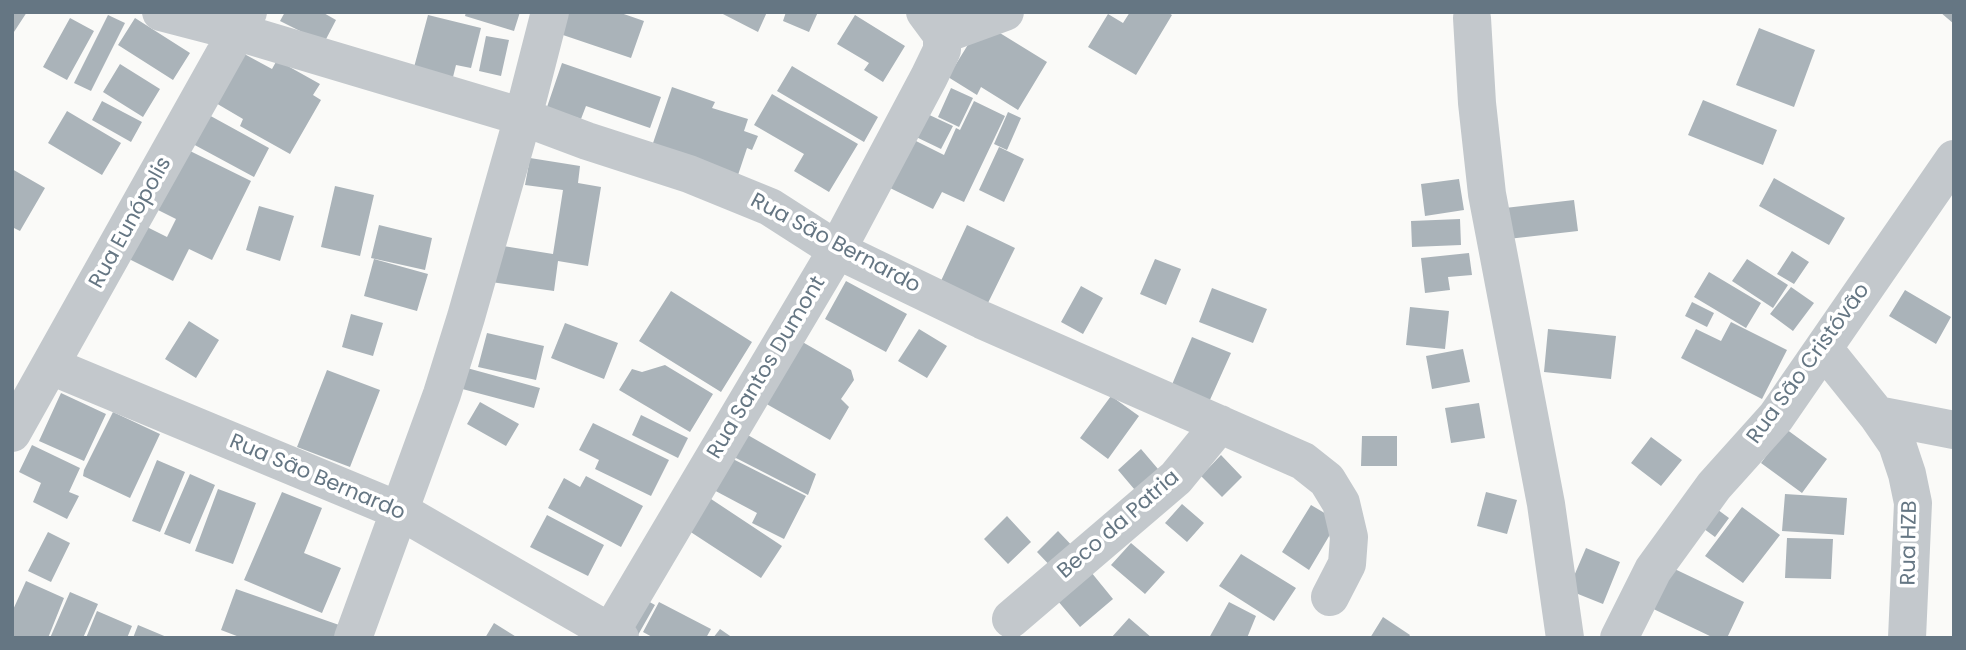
<!DOCTYPE html>
<meta charset="utf-8">
<style>
body{margin:0}
#map{position:relative;width:1966px;height:650px;overflow:hidden;background:#fafaf8;font-family:Poppins,sans-serif}
canvas{display:block}
.frame{position:absolute;inset:0;border:14px solid #657683;pointer-events:none}
</style>
<div id="map">
<canvas width="1966" height="650"></canvas>
<div class="frame"></div>
</div>
<script>
const context = document.querySelector('canvas').getContext('2d');
context.lineJoin = 'round';
function fillPath(path, color) { context.fillStyle = color; context.fill(path, 'evenodd'); }
const poly = rows => new Path2D(rows.map(r => 'M' + r).join(''));
function trace(path, color, width, dash) { context.strokeStyle = color; context.lineWidth = width; context.lineCap = dash ? 'butt' : 'round'; context.setLineDash(dash || []); context.stroke(path); }
function drawText(font, color, halo, rows, align = 'center') {
  context.font = font + ' Poppins,sans-serif'; context.lineWidth = 7; context.setLineDash([]); context.textBaseline = 'middle'; context.strokeStyle = halo; context.fillStyle = color; for (const [text, x, y, turn = 0] of rows) {
    context.save(); context.translate(x, y); context.rotate((+turn || 0) * Math.PI / 180); context.textAlign = isNaN(turn) ? turn : align; if (halo) context.strokeText(text, 0, 0); context.fillText(text, 0, 0); context.restore();
  }
}
fillPath(poly([
 [12,12,27,12,12,35],
 [285,12,322,12,336,20,324,43,280,21],
 [466,12,520,12,514,31,465,16],
 [567,12,618,12,644,21,631,58,560,34],
 [719,12,767,12,758,32],
 [786,12,818,12,809,32,783,21],
 [1130,12,1167,12,1172,15,1136,75,1088,47,1108,14,1123,23],
 [1940,12,1954,12,1954,24],
 [108,15,125,23,91,91,74,83],
 [428,15,481,28,471,68,456,65,452,81,413,71],
 [855,15,905,46,883,82,864,70,869,63,837,44],
 [70,18,94,31,67,80,43,67],
 [135,18,190,53,173,80,118,45],
 [982,22,1047,62,1018,110,981,87,977,95,948,77],
 [1759,28,1815,50,1794,107,1736,85],
 [486,36,509,40,501,76,479,71],
 [237,50,272,69,277,60,320,84,313,95,321,100,290,154,240,126,243,119,209,99],
 [562,63,661,97,650,128,586,106,581,119,547,107],
 [120,64,160,89,143,117,103,92],
 [792,66,878,117,864,142,777,91],
 [672,87,715,102,712,108,748,119,744,131,758,136,752,150,747,148,738,175,652,146],
 [951,88,973,98,959,127,938,117],
 [772,94,858,144,829,192,794,171,804,154,754,125],
 [1703,100,1777,130,1763,165,1688,135],
 [102,101,142,122,131,142,92,120],
 [974,101,1005,116,964,202,942,192,933,209,890,188,914,140,944,155,956,128,960,130],
 [67,111,121,143,102,175,48,143],
 [923,112,953,126,941,149,912,135],
 [1008,112,1021,118,1007,150,994,144],
 [207,114,269,148,254,177,191,143],
 [999,147,1024,159,1004,202,979,190],
 [186,149,251,181,212,260,189,249,173,281,125,257,141,224,167,237,176,219,156,209],
 [530,158,580,166,578,183,601,187,588,266,558,261,554,291,491,282,497,245,553,254,563,190,525,185],
 [12,169,45,188,20,231,12,227],
 [1774,178,1845,218,1829,245,1759,206],
 [1459,179,1464,210,1425,216,1421,184],
 [335,186,374,195,360,256,321,247],
 [1574,200,1578,231,1508,239,1505,208],
 [259,206,294,216,280,261,246,250],
 [1460,219,1461,245,1412,247,1411,221],
 [379,225,432,238,425,270,371,258],
 [967,225,1015,248,987,305,940,283],
 [1792,251,1809,262,1794,284,1777,274],
 [1469,253,1472,275,1448,277,1450,290,1425,293,1421,258],
 [374,259,428,274,417,311,364,296],
 [1155,259,1181,269,1166,305,1140,294],
 [1747,259,1788,285,1773,308,1732,281],
 [1709,272,1761,303,1746,328,1694,297],
 [846,281,907,314,886,352,825,319],
 [1081,286,1103,298,1083,334,1061,322],
 [1791,287,1814,303,1793,331,1770,314],
 [1212,288,1267,309,1253,343,1199,322],
 [1905,290,1951,317,1936,344,1889,316],
 [671,291,752,342,721,392,639,341],
 [1692,302,1714,313,1707,327,1685,316],
 [1410,307,1449,311,1445,349,1406,345],
 [351,314,383,323,373,356,342,347],
 [189,321,219,340,196,378,165,359],
 [1731,322,1787,350,1762,399,1681,358,1696,329,1721,341],
 [565,323,618,343,604,379,551,358],
 [919,329,947,346,927,378,898,361],
 [1548,329,1616,336,1611,379,1544,372],
 [487,333,544,346,536,380,478,367],
 [1192,337,1231,353,1209,402,1171,387],
 [799,340,851,370,854,380,841,399,849,407,830,440,763,402],
 [1463,349,1470,382,1432,389,1426,356],
 [456,365,540,388,534,408,451,386],
 [665,365,713,394,690,432,619,390,632,369,642,372],
 [327,370,380,390,350,467,297,447],
 [61,393,106,414,84,461,39,441],
 [1111,396,1139,416,1108,459,1080,438],
 [480,402,519,424,506,446,467,424],
 [1479,403,1485,438,1451,443,1445,408],
 [113,412,160,434,130,498,83,476,84,470],
 [641,415,688,438,678,458,632,435],
 [593,423,669,460,651,496,595,469,599,460,579,450],
 [1786,429,1827,459,1802,493,1761,463],
 [746,434,816,474,808,495,732,456],
 [1362,436,1397,436,1397,466,1361,466],
 [1651,437,1682,460,1661,486,1631,463],
 [32,445,80,468,69,492,79,496,67,519,33,502,41,483,19,472],
 [1141,449,1164,476,1140,496,1118,470],
 [1221,455,1242,477,1222,497,1201,476],
 [727,456,806,496,784,539,752,523,757,513,710,488],
 [157,460,185,472,160,532,132,521],
 [190,474,215,485,190,544,164,534],
 [586,476,643,506,621,547,548,508,564,478,580,487],
 [218,489,256,503,233,564,195,551],
 [282,492,322,508,304,553,341,568,322,613,244,580],
 [1486,492,1517,500,1507,534,1477,526],
 [1785,494,1847,498,1844,535,1782,531],
 [705,495,782,546,761,578,683,527],
 [1182,504,1204,523,1187,542,1165,523],
 [1710,504,1729,518,1715,537,1696,523],
 [1311,505,1338,521,1309,570,1282,552],
 [1742,507,1780,535,1743,583,1705,556],
 [547,515,604,545,588,576,530,547],
 [1007,516,1031,542,1008,564,984,539],
 [1058,531,1079,553,1058,574,1037,552],
 [48,532,70,543,51,582,28,571],
 [1787,538,1833,539,1831,579,1785,578],
 [1131,543,1165,572,1145,594,1111,565],
 [1586,548,1620,562,1603,604,1568,590],
 [1241,554,1296,588,1274,621,1219,586],
 [1662,563,1744,602,1727,638,1714,638,1643,604],
 [1091,572,1113,599,1080,627,1057,600],
 [26,581,64,598,48,638,12,638,12,612],
 [236,589,342,626,338,638,242,638,221,630],
 [70,592,98,604,83,638,50,638],
 [637,595,655,605,638,635,620,626],
 [659,602,711,629,706,638,654,638,643,632],
 [1229,602,1256,616,1247,638,1209,638],
 [97,611,132,626,127,638,86,638],
 [1383,617,1410,635,1408,638,1370,638],
 [1129,618,1152,638,1111,638],
 [494,623,518,638,485,638],
 [138,625,169,638,133,638],
 [720,629,733,638,713,638]
]), '#aab3b9');
trace(poly([
 [161,12,238,32,523,117,587,141,689,174,770,207,837,250,982,320,1303,461,1327,480,1341,503,1349,537,1347,564,1330,597],
 [1472,18,1477,103,1487,194,1546,504,1565,638],
 [942,35,1005,12],
 [1824,349,1877,415,1897,444,1907,474,1913,503,1907,638],
 [51,366,400,511,620,638],
 [1877,415,1954,430],
 [12,433,248,12],
 [1011,619,1176,478,1220,424],
 [353,638,442,394,466,317,523,117,550,12],
 [607,638,837,250,929,77,942,50,942,35,925,12],
 [1619,638,1653,570,1714,486,1776,417,1954,159]
]), '#c3c8cc', 38);
drawText('21px', '#657683', '#fff', [
 ["Rua Eunópolis",131,223,-61],
 ["Rua São Bernardo",835,244,28],
 ["Rua São Cristóvão",1809,364,-54],
 ["Rua Santos Dumont",767,368,-59],
 ["Rua São Bernardo",317,478,23],
 ["Beco da Patria",1119,525,-41],
 ["Rua HZB",1910,543,-89]
]);
</script>
